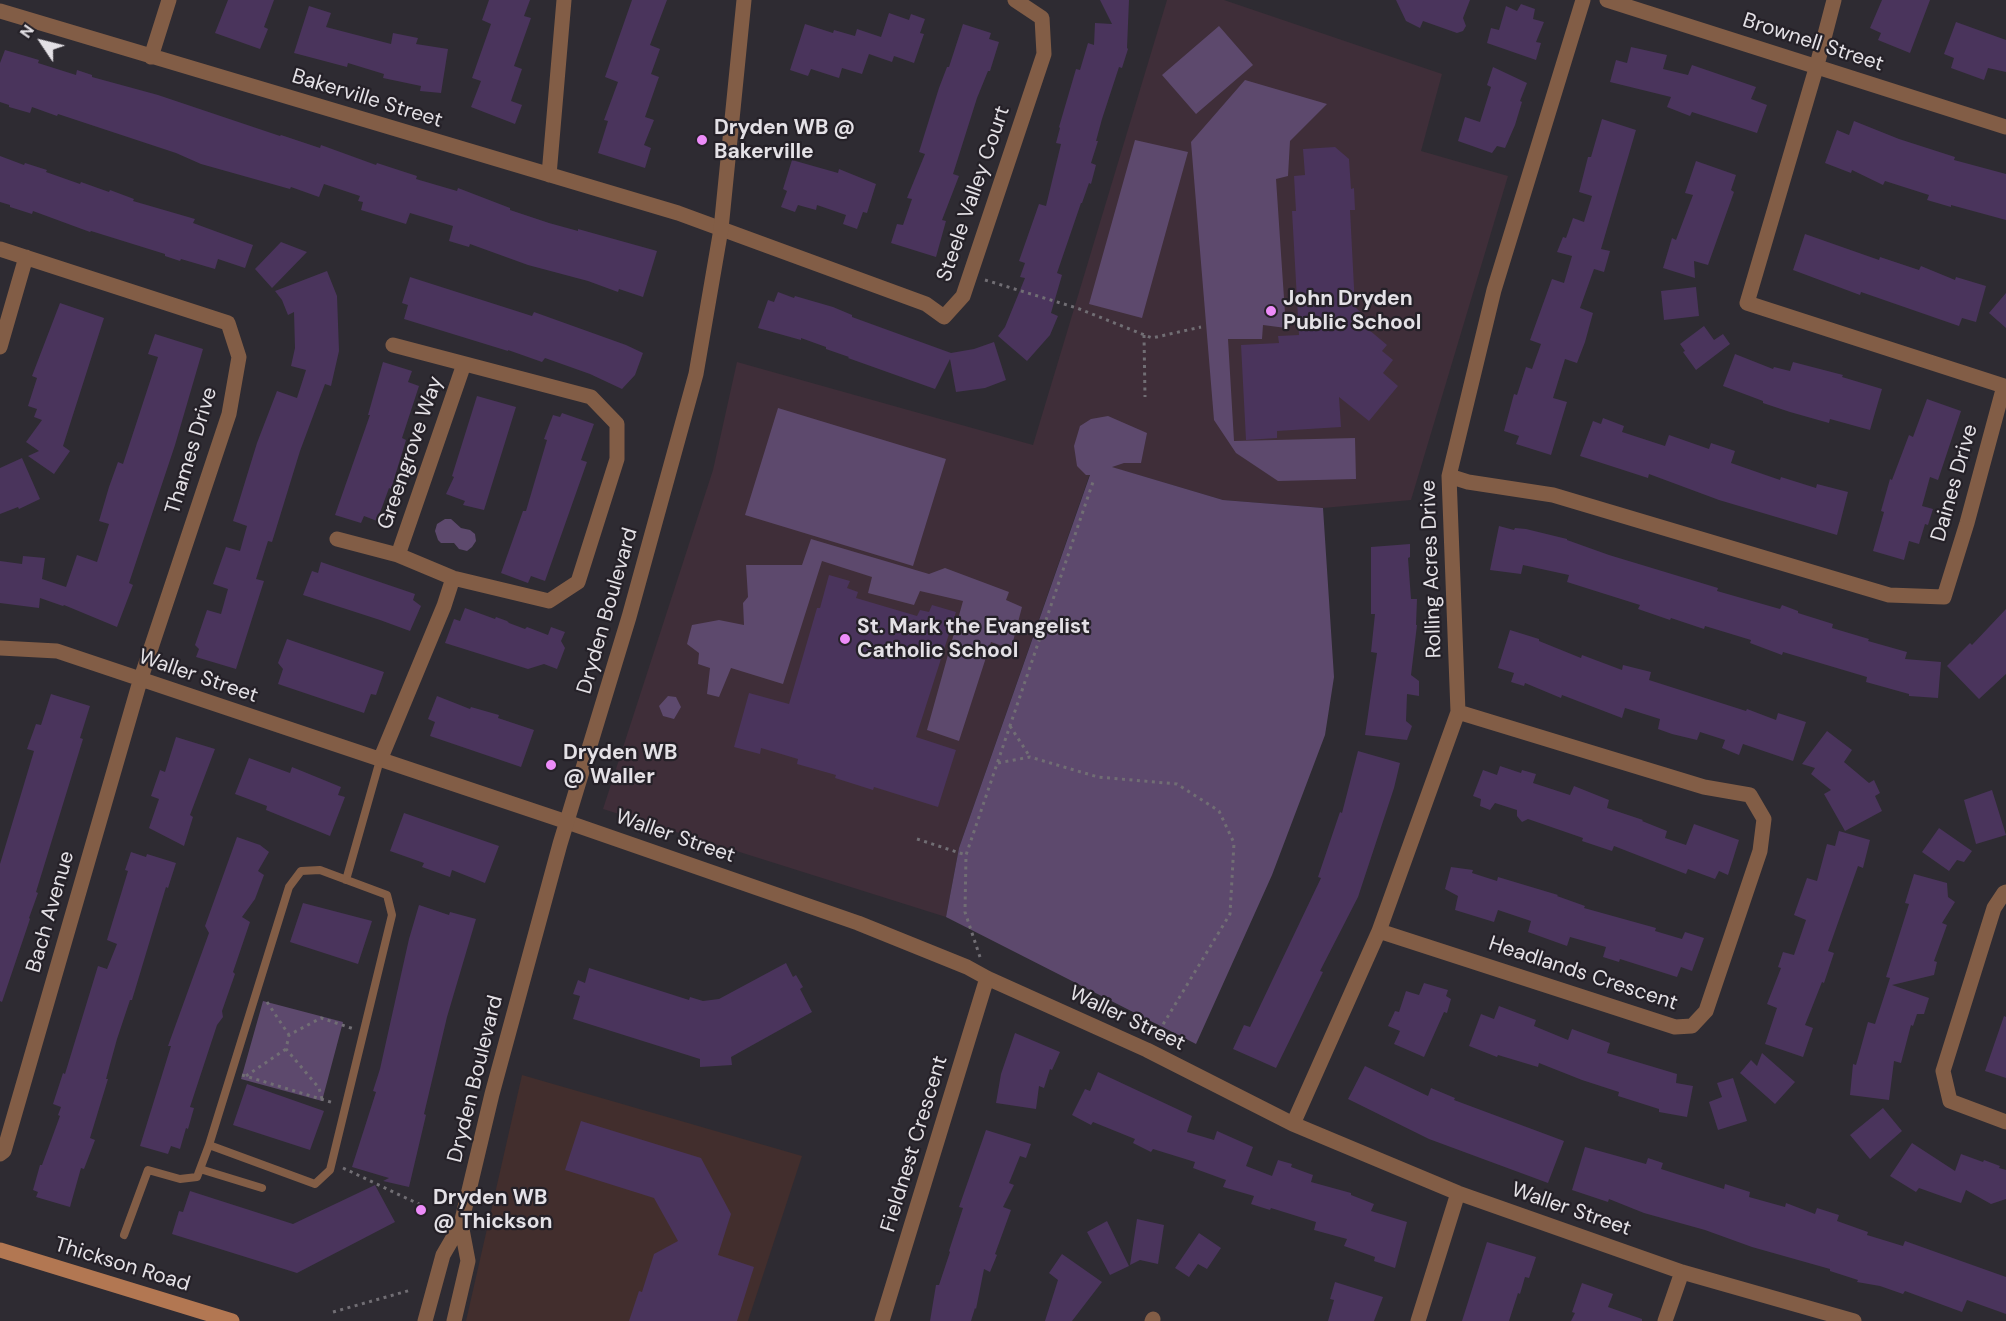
<!DOCTYPE html>
<style>
body{margin:0}
#map{position:relative;width:2006px;height:1321px;overflow:hidden;background:#2e2b32;font-family:"DM Sans",sans-serif}
canvas{display:block}
.north{position:absolute;left:12px;top:12px;width:60px;height:60px;-webkit-text-stroke:4px #252128;paint-order:stroke;rotate:305deg;font-size:16px;font-weight:700;line-height:24px;text-align:center;color:#e4e1e6}
.north::after{content:'';display:block;margin:auto;width:21px;height:27px;background:#e4e1e6;clip-path:polygon(50% 0,100% 100%,50% 72%,0 100%)}
</style>
<div id="map">
<canvas width="2006" height="1321"></canvas>
<div class="north">N</div>
</div>
<script>
const context = document.querySelector('canvas').getContext('2d');
context.lineJoin = 'round';
function fillPath(path, color) { context.fillStyle = color; context.fill(path, 'evenodd'); }
const poly = rows => new Path2D(rows.map(r => 'M' + r).join(''));
function trace(path, color, width, dash) { context.strokeStyle = color; context.lineWidth = width; context.lineCap = dash ? 'butt' : 'round'; context.setLineDash(dash || []); context.stroke(path); }
function drawText(font, color, halo, rows, align = 'center') {
  context.font = font + ' "DM Sans",sans-serif'; context.lineWidth = 4.5; context.setLineDash([]); context.textBaseline = 'middle'; context.strokeStyle = halo; context.fillStyle = color; for (const [text, x, y, turn = 0] of rows) {
    context.save(); context.translate(x, y); context.rotate((+turn || 0) * Math.PI / 180); context.textAlign = isNaN(turn) ? turn : align; if (halo) context.strokeText(text, 0, 0); context.fillText(text, 0, 0); context.restore();
  }
}
fillPath(poly([
 [522,1075,802,1156,748,1321,466,1321]
]), '#422e2d');
fillPath(poly([
 [1167,0,1224,0,1442,74,1421,151,1508,176,1411,500,1323,508,1223,500,1094,462,959,848,946,917,603,809,713,470,737,362,1033,445]
]), '#3f2e39');
fillPath(poly([
 [1219,26,1253,65,1196,114,1162,75],
 [1245,80,1327,104,1290,141,1288,176,1276,179,1286,328,1263,325,1262,339,1228,339,1234,441,1355,438,1356,479,1278,481,1236,453,1214,420,1191,142],
 [1135,140,1188,152,1142,318,1089,304],
 [778,408,946,459,913,566,745,515],
 [1108,416,1147,433,1141,463,1124,463,1112,467,1223,500,1323,508,1334,677,1325,735,1272,875,1196,1044,946,917,959,848,1090,475,1086,475,1077,466,1074,446,1080,426,1091,419],
 [445,519,451,519,461,528,470,530,475,534,476,541,472,547,467,551,459,549,454,543,441,543,438,540,435,531,437,524],
 [811,539,929,574,945,568,1009,592,1006,600,1022,607,1011,649,991,642,959,741,927,730,963,601,920,591,914,605,868,593,872,577,822,561,783,684,731,668,719,697,707,694,710,668,698,664,699,653,687,644,692,625,719,620,744,625,743,603,748,597,746,565,802,565],
 [668,696,676,697,681,707,674,719,663,716,659,706],
 [263,1001,343,1022,322,1101,241,1079]
]), '#5d496d');
fillPath(poly([
 [228,0,274,0,264,27,268,29,260,49,215,33],
 [489,0,530,0,524,16,531,18,514,66,522,69,511,101,522,105,515,124,471,107,481,81,472,78,491,24,482,20],
 [632,0,667,0,650,45,660,49,651,74,659,77,645,117,654,120,644,145,651,148,645,168,598,153,608,121,604,120,618,82,605,77],
 [1100,0,1129,0,1127,48,1128,49,1122,68,1119,67,1102,119,1096,141,1098,141,1091,163,1096,165,1091,184,1089,183,1082,203,1081,203,1057,273,1062,275,1051,313,1058,316,1050,335,1027,361,998,336,1005,327,1025,278,1020,277,1025,263,1019,261,1039,204,1046,206,1061,144,1056,143,1060,128,1059,127,1076,69,1080,70,1088,43,1094,45,1095,23,1112,24],
 [1396,0,1470,0,1463,18,1466,26,1463,31,1457,33,1423,21,1420,28,1406,21],
 [1882,0,1930,0,1910,53,1878,40,1881,33,1870,28],
 [1521,4,1535,9,1533,19,1544,22,1536,42,1541,43,1536,60,1487,43,1491,28,1499,30,1506,6,1517,11],
 [309,6,331,13,326,27,391,44,393,33,418,38,416,44,448,49,441,93,420,91,421,86,383,78,384,74,348,63,347,67,294,53],
 [889,13,909,20,911,14,925,19,920,33,924,34,914,63,894,56,892,62,869,54,862,74,842,68,839,78,811,69,808,76,790,70,805,24,833,33,834,30,855,36,857,29,881,37],
 [1956,22,2006,40,2006,72,1988,68,1984,80,1951,68,1954,58,1944,54],
 [963,24,991,33,989,39,999,42,990,71,988,71,977,98,953,174,959,176,942,220,946,221,936,257,891,243,897,224,903,225,912,199,907,198,925,154,919,152,939,88,947,67,949,67],
 [1631,47,1667,55,1663,69,1688,75,1692,65,1756,87,1751,99,1767,105,1757,133,1692,112,1690,116,1667,107,1671,97,1610,82,1616,60,1627,63],
 [5,50,39,60,38,63,76,75,77,70,92,75,92,77,158,95,280,136,281,135,320,148,321,145,376,165,377,163,417,176,416,179,457,191,458,188,510,208,510,210,549,223,578,231,578,229,657,251,643,297,619,289,618,292,588,281,528,265,470,244,469,247,449,241,453,226,410,213,406,224,361,210,363,202,358,201,360,196,324,184,319,197,291,187,290,189,201,164,176,153,58,114,57,116,32,107,30,113,9,107,9,105,0,102,0,63],
 [1493,67,1527,83,1520,101,1522,102,1515,125,1505,148,1497,146,1492,153,1458,141,1465,117,1480,122,1491,87,1487,85],
 [1602,119,1636,130,1601,249,1610,251,1604,272,1594,269,1580,308,1593,313,1585,342,1577,363,1565,359,1553,398,1567,402,1551,455,1516,444,1519,436,1504,431,1514,394,1517,395,1526,367,1532,369,1541,344,1530,340,1552,279,1564,283,1572,256,1557,252,1563,237,1566,238,1573,218,1584,222,1592,196,1579,192,1588,157,1591,157],
 [1854,121,1899,139,1955,157,1954,160,2006,174,2006,220,1951,205,1951,207,1927,200,1929,195,1885,181,1883,185,1852,170,1851,173,1825,163,1837,130,1849,135],
 [1335,147,1349,159,1351,189,1354,188,1355,210,1350,210,1355,307,1373,324,1368,329,1387,345,1382,351,1393,360,1383,373,1398,386,1369,421,1339,397,1341,427,1277,431,1277,438,1246,440,1241,345,1279,343,1278,336,1299,335,1292,211,1296,211,1294,176,1305,175,1303,149],
 [0,156,24,165,25,163,47,170,46,172,80,184,81,182,109,192,110,190,134,199,133,201,195,219,193,223,253,245,245,268,218,259,215,269,181,259,180,261,165,256,165,254,91,231,90,232,33,211,32,214,10,207,10,205,0,202],
 [792,160,838,173,839,169,876,184,867,213,863,212,857,229,843,224,846,215,817,205,816,210,798,205,795,212,781,207,787,191,783,189],
 [1696,161,1736,175,1731,190,1734,192,1708,265,1694,261,1695,278,1663,268,1672,238,1676,240,1693,195,1685,193],
 [1805,234,1879,260,1880,257,1919,270,1921,266,1955,280,1956,277,1986,286,1976,322,1962,318,1959,326,1861,292,1860,295,1793,270],
 [281,242,307,252,272,288,255,269],
 [327,271,337,296,339,351,331,386,325,384,300,451,272,542,268,541,256,579,264,581,236,669,196,657,199,649,195,645,207,610,221,614,228,589,213,584,226,547,240,551,247,526,233,521,257,443,277,391,297,398,306,370,291,366,295,348,294,312,288,315,282,300,275,291],
 [410,277,532,316,534,312,626,345,643,353,635,375,622,389,590,374,545,358,542,362,508,350,508,351,404,319,408,305,402,303],
 [1696,287,1699,316,1664,320,1661,291],
 [778,292,794,298,795,296,833,307,852,315,852,317,951,353,974,349,994,342,1006,380,985,388,956,392,950,359,935,389,848,358,849,357,826,349,826,347,801,338,801,340,758,328,768,300,774,302],
 [2006,293,2006,328,1989,313],
 [60,303,104,318,63,446,70,451,54,474,28,456,39,451,26,442,42,420,34,417,37,409,28,406,37,378,32,376],
 [1704,326,1714,340,1723,334,1730,344,1696,370,1683,352,1685,351,1680,344],
 [155,334,203,349,175,445,129,583,133,585,117,627,64,605,63,606,40,598,39,608,0,603,0,561,22,564,23,556,45,558,42,579,66,587,77,555,97,562,109,524,99,521,109,487,118,462,123,464,158,357,148,354],
 [1735,354,1773,369,1774,367,1790,371,1793,362,1843,375,1842,377,1882,389,1870,430,1830,419,1829,423,1790,412,1763,403,1763,401,1723,386],
 [383,362,412,371,408,382,419,386,402,438,406,440,391,489,389,488,377,521,364,516,361,523,335,515,370,415,368,415],
 [477,396,516,407,484,510,463,505,465,501,446,494,454,477,452,476],
 [1927,399,1961,411,1938,480,1930,477,1922,506,1933,509,1928,525,1925,524,1919,544,1909,541,1904,560,1873,551,1884,512,1881,511,1890,479,1892,480,1909,435,1913,437],
 [562,413,594,424,581,460,587,462,545,581,531,576,528,583,501,573,523,511,526,511,547,440,544,439,553,415,560,417],
 [1603,418,1624,426,1622,432,1665,446,1669,435,1709,449,1711,443,1735,451,1731,463,1780,480,1781,477,1816,488,1817,484,1848,492,1837,535,1719,500,1649,474,1648,478,1580,456,1593,421,1601,424],
 [22,458,40,499,19,509,18,507,0,514,0,468],
 [1499,526,1514,530,1515,528,1526,529,1567,539,1567,540,1609,555,1718,588,1717,591,1780,609,1782,605,1798,611,1798,613,1833,624,1832,628,1869,639,1868,641,1907,652,1905,659,1941,662,1938,698,1909,696,1909,694,1866,682,1867,677,1783,652,1782,655,1750,643,1751,640,1705,626,1704,629,1671,618,1670,620,1638,609,1640,605,1567,582,1569,575,1523,565,1521,574,1490,570],
 [1410,544,1410,557,1408,558,1411,599,1417,599,1416,625,1417,625,1411,675,1419,681,1419,696,1407,694,1406,721,1412,726,1407,740,1365,735,1377,653,1371,652,1375,614,1371,614,1371,547],
 [321,562,415,594,413,600,421,606,410,631,380,620,303,595,312,571,318,573],
 [829,575,850,581,847,588,858,592,856,598,917,616,920,610,929,612,932,605,956,612,916,737,956,750,938,807,874,787,873,790,835,778,836,775,797,764,798,759,761,748,760,754,734,747,749,693,789,704,817,608,820,608],
 [465,608,495,619,496,617,507,621,509,623,525,629,527,627,548,635,551,627,565,632,561,641,565,648,557,669,544,664,528,669,445,643,454,619,460,621],
 [2006,609,2006,674,1979,699,1947,666,1970,643,1972,645],
 [1510,630,1539,639,1539,641,1581,658,1582,655,1622,670,1623,665,1651,672,1649,680,1746,711,1747,709,1776,720,1778,713,1806,722,1793,761,1743,744,1739,755,1722,748,1725,740,1700,732,1697,740,1672,734,1658,729,1660,719,1625,708,1622,718,1562,695,1561,698,1525,683,1524,686,1511,682,1514,673,1498,668],
 [287,639,384,672,376,695,371,694,364,713,278,684,283,669,278,663],
 [51,694,90,706,80,738,83,739,36,892,38,893,29,918,30,919,2,1002,0,1001,0,864,34,751,27,749,36,724,41,725],
 [437,696,470,709,471,707,499,715,498,718,534,730,521,767,430,736,435,722,428,719],
 [1827,731,1852,750,1844,762,1869,783,1874,780,1880,793,1875,796,1882,811,1845,831,1824,794,1831,790,1811,774,1815,768,1802,764],
 [176,737,215,749,190,815,193,817,184,846,149,828,159,799,151,796,160,770,165,772],
 [1358,751,1400,763,1394,788,1358,897,1320,971,1323,972,1276,1068,1233,1049,1244,1025,1250,1027,1321,878,1318,877,1340,812,1342,813],
 [249,758,290,773,292,767,341,787,338,795,345,797,330,836,266,810,267,806,235,794],
 [1500,766,1521,773,1522,770,1536,774,1533,783,1570,795,1574,786,1609,800,1607,808,1643,820,1642,821,1667,831,1665,838,1686,845,1694,824,1739,840,1728,875,1719,871,1715,879,1688,869,1686,874,1614,846,1612,851,1582,841,1583,838,1528,819,1522,822,1517,816,1517,810,1495,803,1490,810,1480,806,1481,799,1473,796,1483,770,1497,775],
 [1992,790,2006,835,1976,844,1964,800],
 [404,813,499,846,485,883,452,870,450,877,422,867,424,863,390,851],
 [1939,828,1972,851,1964,862,1957,860,1949,871,1922,852],
 [1839,831,1870,840,1863,868,1858,866,1828,951,1834,953,1824,983,1822,982,1805,1025,1813,1028,1803,1057,1765,1044,1777,1008,1767,1004,1781,968,1778,967,1783,952,1794,955,1806,920,1794,915,1807,878,1817,881,1827,844,1835,846],
 [237,837,260,845,269,852,258,871,264,875,255,899,242,917,250,922,233,972,235,974,222,1011,223,1017,217,1025,190,1107,194,1108,188,1129,186,1128,180,1149,171,1146,168,1154,140,1146,171,1046,168,1046,209,933,205,926],
 [131,852,146,857,147,854,176,863,168,888,166,887,132,1000,130,1000,117,1039,106,1079,108,1079,90,1138,95,1140,84,1169,81,1168,70,1207,36,1197,38,1192,33,1190,40,1165,42,1165,60,1116,58,1115,61,1107,53,1104,63,1073,65,1074,98,966,107,969,117,944,107,940,128,871,125,870],
 [1451,867,1473,870,1472,873,1497,881,1498,877,1558,895,1557,896,1585,906,1584,908,1656,928,1655,931,1682,939,1685,932,1704,938,1692,971,1681,967,1677,977,1620,959,1619,962,1603,957,1606,947,1570,937,1567,946,1528,932,1531,921,1498,910,1494,922,1455,910,1458,896,1445,889],
 [1914,874,1947,883,1948,897,1955,902,1942,923,1947,925,1934,961,1937,962,1934,975,1892,985,1929,998,1924,1014,1917,1014,1913,1026,1911,1025,1901,1063,1894,1061,1889,1100,1850,1095,1853,1064,1856,1065,1868,1022,1875,1024,1890,978,1886,977,1909,904,1905,903],
 [303,903,372,921,358,964,290,942],
 [419,905,449,915,450,912,476,919,447,1017,424,1114,426,1115,409,1187,383,1181,389,1178,352,1167,376,1092,373,1091,380,1069,409,939],
 [786,963,793,977,796,975,803,987,800,989,812,1012,731,1057,732,1065,700,1067,700,1059,573,1019,580,996,573,994,578,980,585,983,589,968,689,1000,690,997,703,1001,719,999],
 [1424,983,1448,990,1446,996,1451,999,1447,1013,1444,1012,1424,1057,1394,1044,1400,1031,1388,1026,1395,1011,1399,1012,1406,991,1419,995],
 [1499,1006,1536,1020,1534,1026,1568,1040,1572,1029,1610,1043,1607,1053,1677,1074,1676,1083,1693,1086,1687,1117,1659,1112,1659,1109,1618,1096,1619,1092,1582,1080,1539,1063,1538,1067,1498,1055,1497,1057,1469,1046,1481,1014,1494,1019],
 [2004,1016,2006,1017,2006,1078,1985,1071],
 [1015,1033,1060,1052,1052,1070,1050,1069,1044,1088,1039,1086,1036,1109,996,1103,1001,1074],
 [1762,1053,1795,1082,1775,1104,1740,1073,1751,1060,1757,1066],
 [1365,1066,1428,1096,1431,1088,1455,1098,1454,1100,1564,1141,1548,1183,1429,1139,1348,1099],
 [1098,1072,1192,1116,1187,1132,1214,1140,1217,1131,1253,1147,1246,1166,1272,1176,1278,1160,1292,1164,1291,1167,1313,1175,1311,1182,1351,1193,1351,1195,1374,1204,1371,1211,1407,1222,1395,1268,1374,1261,1375,1257,1344,1246,1347,1239,1314,1230,1316,1222,1271,1208,1270,1210,1251,1204,1254,1196,1223,1187,1226,1180,1193,1168,1195,1162,1153,1149,1151,1152,1133,1143,1135,1139,1093,1122,1091,1125,1072,1115,1085,1089,1090,1091],
 [1733,1078,1747,1121,1718,1130,1709,1102,1722,1097,1717,1083],
 [247,1084,324,1111,310,1150,233,1125],
 [1883,1108,1902,1131,1870,1159,1850,1135],
 [581,1121,701,1158,731,1214,718,1255,754,1267,737,1321,629,1321,639,1291,642,1292,654,1254,678,1241,654,1198,565,1170],
 [986,1130,1031,1144,1026,1158,1020,1156,1009,1183,1014,1185,1003,1207,1011,1210,995,1254,997,1255,990,1272,984,1269,976,1309,975,1308,971,1321,930,1321,936,1285,939,1285,950,1252,949,1251,963,1208,959,1207],
 [1912,1143,1955,1171,1961,1154,1983,1162,1984,1160,2000,1166,1999,1168,2006,1170,2006,1199,1991,1204,1966,1190,1961,1203,1919,1188,1916,1192,1890,1176],
 [1585,1147,1646,1164,1648,1158,1663,1163,1661,1169,1724,1189,1725,1184,1750,1192,1749,1197,1785,1207,1786,1203,1815,1214,1817,1208,1839,1215,1837,1221,1868,1232,1867,1235,1903,1246,1905,1241,2006,1277,2006,1314,1967,1300,1962,1312,1905,1291,1903,1294,1880,1286,1857,1282,1858,1280,1830,1271,1830,1269,1752,1247,1705,1230,1644,1213,1609,1199,1608,1202,1572,1190],
 [375,1185,395,1222,297,1273,172,1234,179,1211,183,1212,190,1191,293,1224],
 [1137,1219,1164,1225,1158,1264,1140,1260,1130,1265],
 [1107,1221,1129,1266,1110,1275,1087,1232],
 [1199,1233,1221,1248,1207,1269,1198,1264,1189,1277,1175,1268],
 [1487,1242,1536,1257,1529,1278,1525,1277,1520,1294,1518,1293,1509,1321,1462,1321],
 [1062,1254,1102,1282,1072,1321,1045,1321,1058,1280,1049,1273],
 [1335,1282,1383,1297,1374,1321,1328,1321,1334,1300,1330,1299],
 [1582,1283,1613,1294,1608,1307,1642,1319,1642,1321,1571,1321,1575,1313,1572,1312]
]), '#4a345c');
trace(poly([
 [985,280,1077,308,1152,338,1201,327],
 [1144,335,1145,397],
 [1010,726,1030,757],
 [998,763,1030,757,1098,777,1177,784,1219,811,1234,843,1230,914,1156,1036],
 [917,839,966,855],
 [980,957,965,912,966,855,1094,479],
 [267,1002,289,1035],
 [242,1075,334,1103],
 [246,1076,286,1049],
 [322,1099,319,1088,286,1049,289,1035,321,1018,354,1029],
 [343,1168,425,1207],
 [333,1312,411,1290]
]), '#716e74', 3, [3, 4.5]);
trace(poly([
 [346,880,380,760],
 [200,1169,262,1188],
 [124,1235,148,1170,180,1179,197,1177,209,1145,289,887,301,871,320,870,387,895,392,915,330,1170,315,1184,209,1145]
]), '#825d46', 8);
trace(poly([
 [1607,0,2006,127],
 [0,11,678,213,926,304,944,317,963,296,1044,54,1042,18,1015,0],
 [151,57,169,0],
 [549,175,564,0],
 [0,249,228,323,239,357,229,414,140,681,4,1151,0,1154],
 [0,347,26,257],
 [1449,476,1468,482,1553,495,1889,595,1944,597,1967,523,2004,386,1747,303,1817,65,1834,0],
 [337,539,398,555,453,578,549,601,578,582,617,459,617,424,591,397,393,345],
 [398,555,464,364],
 [0,648,57,651,567,822,858,923,967,967,987,978,1147,1050,1293,1124,1458,1193,1682,1272,1854,1321],
 [380,760,444,606,453,578],
 [2006,892,2004,893,1994,908,1943,1071,1950,1101,2006,1122],
 [1379,931,1675,1027,1692,1026,1706,1011,1760,851,1764,819,1750,795,1704,787,1458,712],
 [1293,1124,1379,931,1458,712,1449,476,1494,290,1583,0],
 [882,1321,987,978],
 [1152,1321,1153,1319],
 [1418,1321,1458,1193],
 [1665,1321,1682,1272]
]), '#825d46', 15);
trace(poly([
 [425,1321,443,1255,461,1224,492,1094,560,844,629,617,696,374,721,229,744,0],
 [454,1321,468,1261,461,1224]
]), '#825d46', 15);
trace(poly([
 [0,1250,232,1321]
]), '#b27752', 15);
for (const [x, y, r, color] of [
 [702,140,6,"#ed8cf9"],
 [1271,311,6,"#ed8cf9"],
 [845,639,6,"#ed8cf9"],
 [551,765,6,"#ed8cf9"],
 [421,1210,6,"#ed8cf9"]
]) { const dot = new Path2D(); dot.arc(x, y, r, 0, 2 * Math.PI); context.fillStyle = color; context.fill(dot); trace(dot, '#252128', 2); }
drawText('21px', '#e4e1e6', '#252128', [
 ["Brownell Street",1813,43,18],
 ["Bakerville Street",367,99,17],
 ["Steele Valley Court",974,194,-71],
 ["Thames Drive",192,451,-73],
 ["Greengrove Way",411,453,-71],
 ["Daines Drive",1955,483,-74],
 ["Rolling Acres Drive",1432,569,-92],
 ["Dryden Boulevard",608,611,-74],
 ["Waller Street",198,677,19],
 ["Waller Street",675,837,19],
 ["Bach Avenue",51,912,-74],
 ["Headlands Crescent",1583,974,18],
 ["Waller Street",1127,1019,25],
 ["Dryden Boulevard",476,1079,-76],
 ["Fieldnest Crescent",915,1144,-73],
 ["Waller Street",1571,1210,19],
 ["Thickson Road",122,1265,17]
]);
drawText('bold 21px', '#e4e1e6', '#252128', [
 ["Dryden WB @",714,128],
 ["Bakerville",714,152],
 ["John Dryden",1283,299],
 ["Public School",1283,323],
 ["St. Mark the Evangelist",857,627],
 ["Catholic School",857,651],
 ["Dryden WB",563,753],
 ["@ Waller",563,777],
 ["Dryden WB",433,1198],
 ["@ Thickson",433,1222]
], 'left');
</script>
